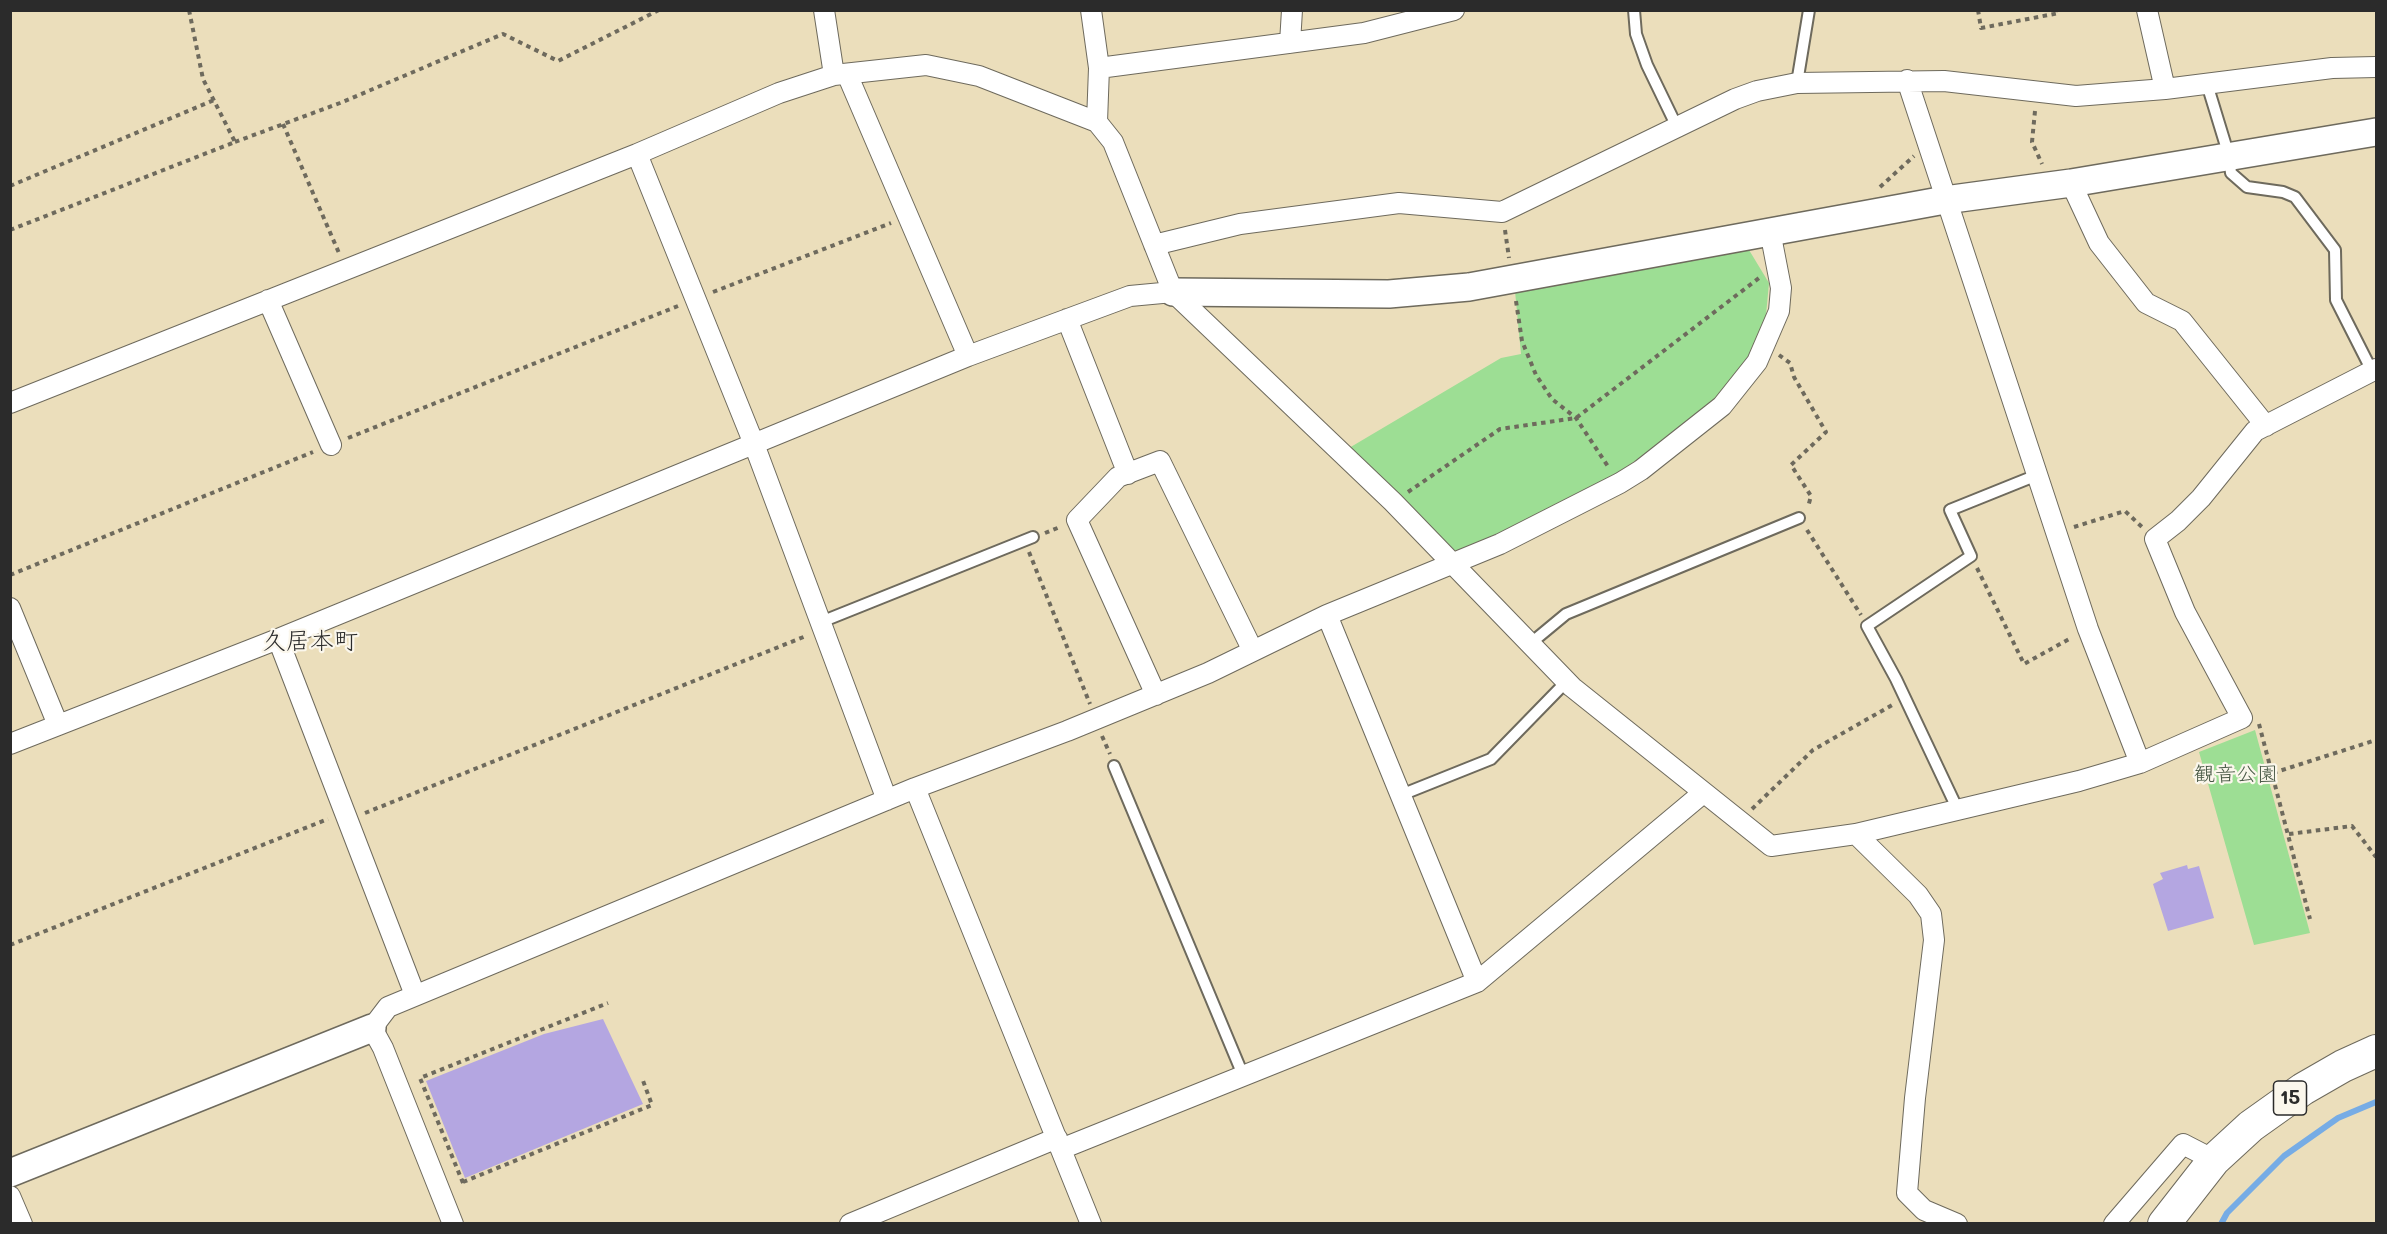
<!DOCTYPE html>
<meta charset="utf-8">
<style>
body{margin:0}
#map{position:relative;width:2387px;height:1234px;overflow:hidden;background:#ebdebb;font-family:Mali,sans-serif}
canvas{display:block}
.frame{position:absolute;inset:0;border:12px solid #2b2b2b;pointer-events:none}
</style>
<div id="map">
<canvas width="2387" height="1234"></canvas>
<div class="frame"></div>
</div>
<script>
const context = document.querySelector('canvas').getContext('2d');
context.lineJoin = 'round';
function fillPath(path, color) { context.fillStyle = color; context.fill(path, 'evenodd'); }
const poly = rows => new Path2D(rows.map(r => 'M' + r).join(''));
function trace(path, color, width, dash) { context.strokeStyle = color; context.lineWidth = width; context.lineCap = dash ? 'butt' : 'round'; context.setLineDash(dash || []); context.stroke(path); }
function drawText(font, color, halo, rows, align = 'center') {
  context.font = font + ' Mali,"Klee One",sans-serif'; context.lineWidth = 4.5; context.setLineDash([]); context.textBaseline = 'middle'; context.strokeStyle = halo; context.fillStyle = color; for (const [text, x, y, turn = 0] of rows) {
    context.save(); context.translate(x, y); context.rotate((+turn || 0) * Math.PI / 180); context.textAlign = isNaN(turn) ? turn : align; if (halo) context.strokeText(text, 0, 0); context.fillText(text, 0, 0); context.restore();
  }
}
fillPath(poly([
 [1746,245,1769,283,1766,315,1754,352,1724,393,1661,444,1597,486,1461,552,1450,549,1349,448,1501,358,1521,354,1515,291],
 [2255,730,2310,933,2254,945,2199,752]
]), '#9dde94');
trace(poly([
 [2221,1224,2227,1213,2284,1156,2338,1118,2376,1102]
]), '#76ace5', 6);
fillPath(poly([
 [2187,865,2188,869,2199,866,2214,918,2168,931,2153,884,2163,879,2160,873],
 [603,1019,643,1104,465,1178,426,1081,544,1034]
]), '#b4a6e1');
const lane = poly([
 [1634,10,1636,34,1647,65,1677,127],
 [1797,83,1809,10],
 [2207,84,2229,156,2231,173,2247,187,2283,192,2295,197,2335,250,2336,300,2372,371],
 [821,622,1033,537],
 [1531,643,1566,614,1799,518],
 [1114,766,1243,1075],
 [1401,795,1491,759,1567,681],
 [1957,808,1896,679,1867,626,1971,556,1950,510,2037,475]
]);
const street = poly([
 [824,10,834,75],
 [1091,10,1099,68,1097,122],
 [2147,10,2165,89],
 [1290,43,1292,10],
 [1099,68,1364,33,1454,10],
 [847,74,968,356],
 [1907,80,2088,629,2140,763],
 [637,154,754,444,887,800],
 [2071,183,2099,243,2146,303,2182,321,2266,426],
 [1154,245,1240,224,1399,203,1502,212,1735,99,1757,91,1797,83,1944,81,2076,96,2165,89,2332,68,2376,67],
 [268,300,331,445],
 [1067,319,1128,474],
 [10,403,637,154,779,93,834,75,926,65,979,76,1097,122,1113,142,1173,292,1393,502,1572,687,1771,846,1856,834,2079,781,2140,763,2242,718,2185,612,2155,539,2178,521,2201,498,2255,431,2376,369],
 [10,608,58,725],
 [1327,615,1477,982],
 [278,639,415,995],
 [1156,695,1077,520,1118,477,1160,461,1253,651],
 [10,744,278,639,968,356,1130,296,1173,292],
 [915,788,1091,1224],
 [1856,834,1918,895,1931,914,1934,940,1915,1098,1907,1193,1924,1210,1957,1224],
 [1061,1149,1477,982,1703,793],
 [10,1196,22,1224],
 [453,1224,383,1048,372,1028,388,1007,915,788,1067,731,1208,673,1327,615,1500,544,1620,483,1641,470,1722,406,1757,362,1779,311,1781,288,1770,231],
 [850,1224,1057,1138],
 [2114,1224,2183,1144,2214,1160]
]);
const secondary = poly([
 [1173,292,1389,294,1469,287,1945,200,2071,183,2376,132],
 [10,1173,372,1028]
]);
const primary = poly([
 [2164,1224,2214,1160,2251,1126,2303,1089,2343,1066,2376,1051]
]);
trace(lane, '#6e6a5d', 14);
trace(street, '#6e6a5d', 22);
trace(secondary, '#6e6a5d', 30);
trace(primary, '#6e6a5d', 34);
trace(poly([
 [1978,10,1981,28,2059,13,2058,10],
 [2035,111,2032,142,2042,164],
 [283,124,339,253],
 [235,142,340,103,503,34,558,61,659,10],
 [10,186,214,100],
 [1880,187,1914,156],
 [10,230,235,142,203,79,189,10],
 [1505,230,1509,258],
 [713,292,891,223],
 [1516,301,1522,341,1536,375,1552,399,1576,418,1609,468],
 [1779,355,1790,363,1794,377,1826,432,1791,465,1811,496,1808,507],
 [348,438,678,306],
 [1408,492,1500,429,1576,418,1759,278],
 [2074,527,2125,511,2142,527],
 [1807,530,1861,615],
 [1045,533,1060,527],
 [1029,552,1090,704],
 [1977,568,2024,664,2071,638],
 [10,575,313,452],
 [2259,724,2310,919],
 [1102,736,1110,754],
 [2273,773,2376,740],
 [1752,809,1813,750,1894,704],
 [365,813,806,636],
 [2289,834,2352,826,2376,857],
 [10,945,328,819],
 [463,1182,652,1105,642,1078],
 [463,1183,420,1078,608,1003]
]), '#6e6a5d', 4, [4.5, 4.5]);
trace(lane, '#fff', 10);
trace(street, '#fff', 20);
trace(secondary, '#fff', 27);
trace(primary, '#fff', 32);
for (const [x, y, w] of [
 [2290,1098,33]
]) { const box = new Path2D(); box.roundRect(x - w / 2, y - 17, w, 34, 4.5); context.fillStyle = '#fbf7ec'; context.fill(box); trace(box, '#2b2b2b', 1.5); }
drawText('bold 20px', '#2b2b2b', null, [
 ["15",2290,1098]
]);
drawText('21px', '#485845', '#fbf7ec', [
 ["観音公園",2236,775]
]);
drawText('24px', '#2b2b2b', '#fbf7ec', [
 ["久居本町",310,642]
]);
</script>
